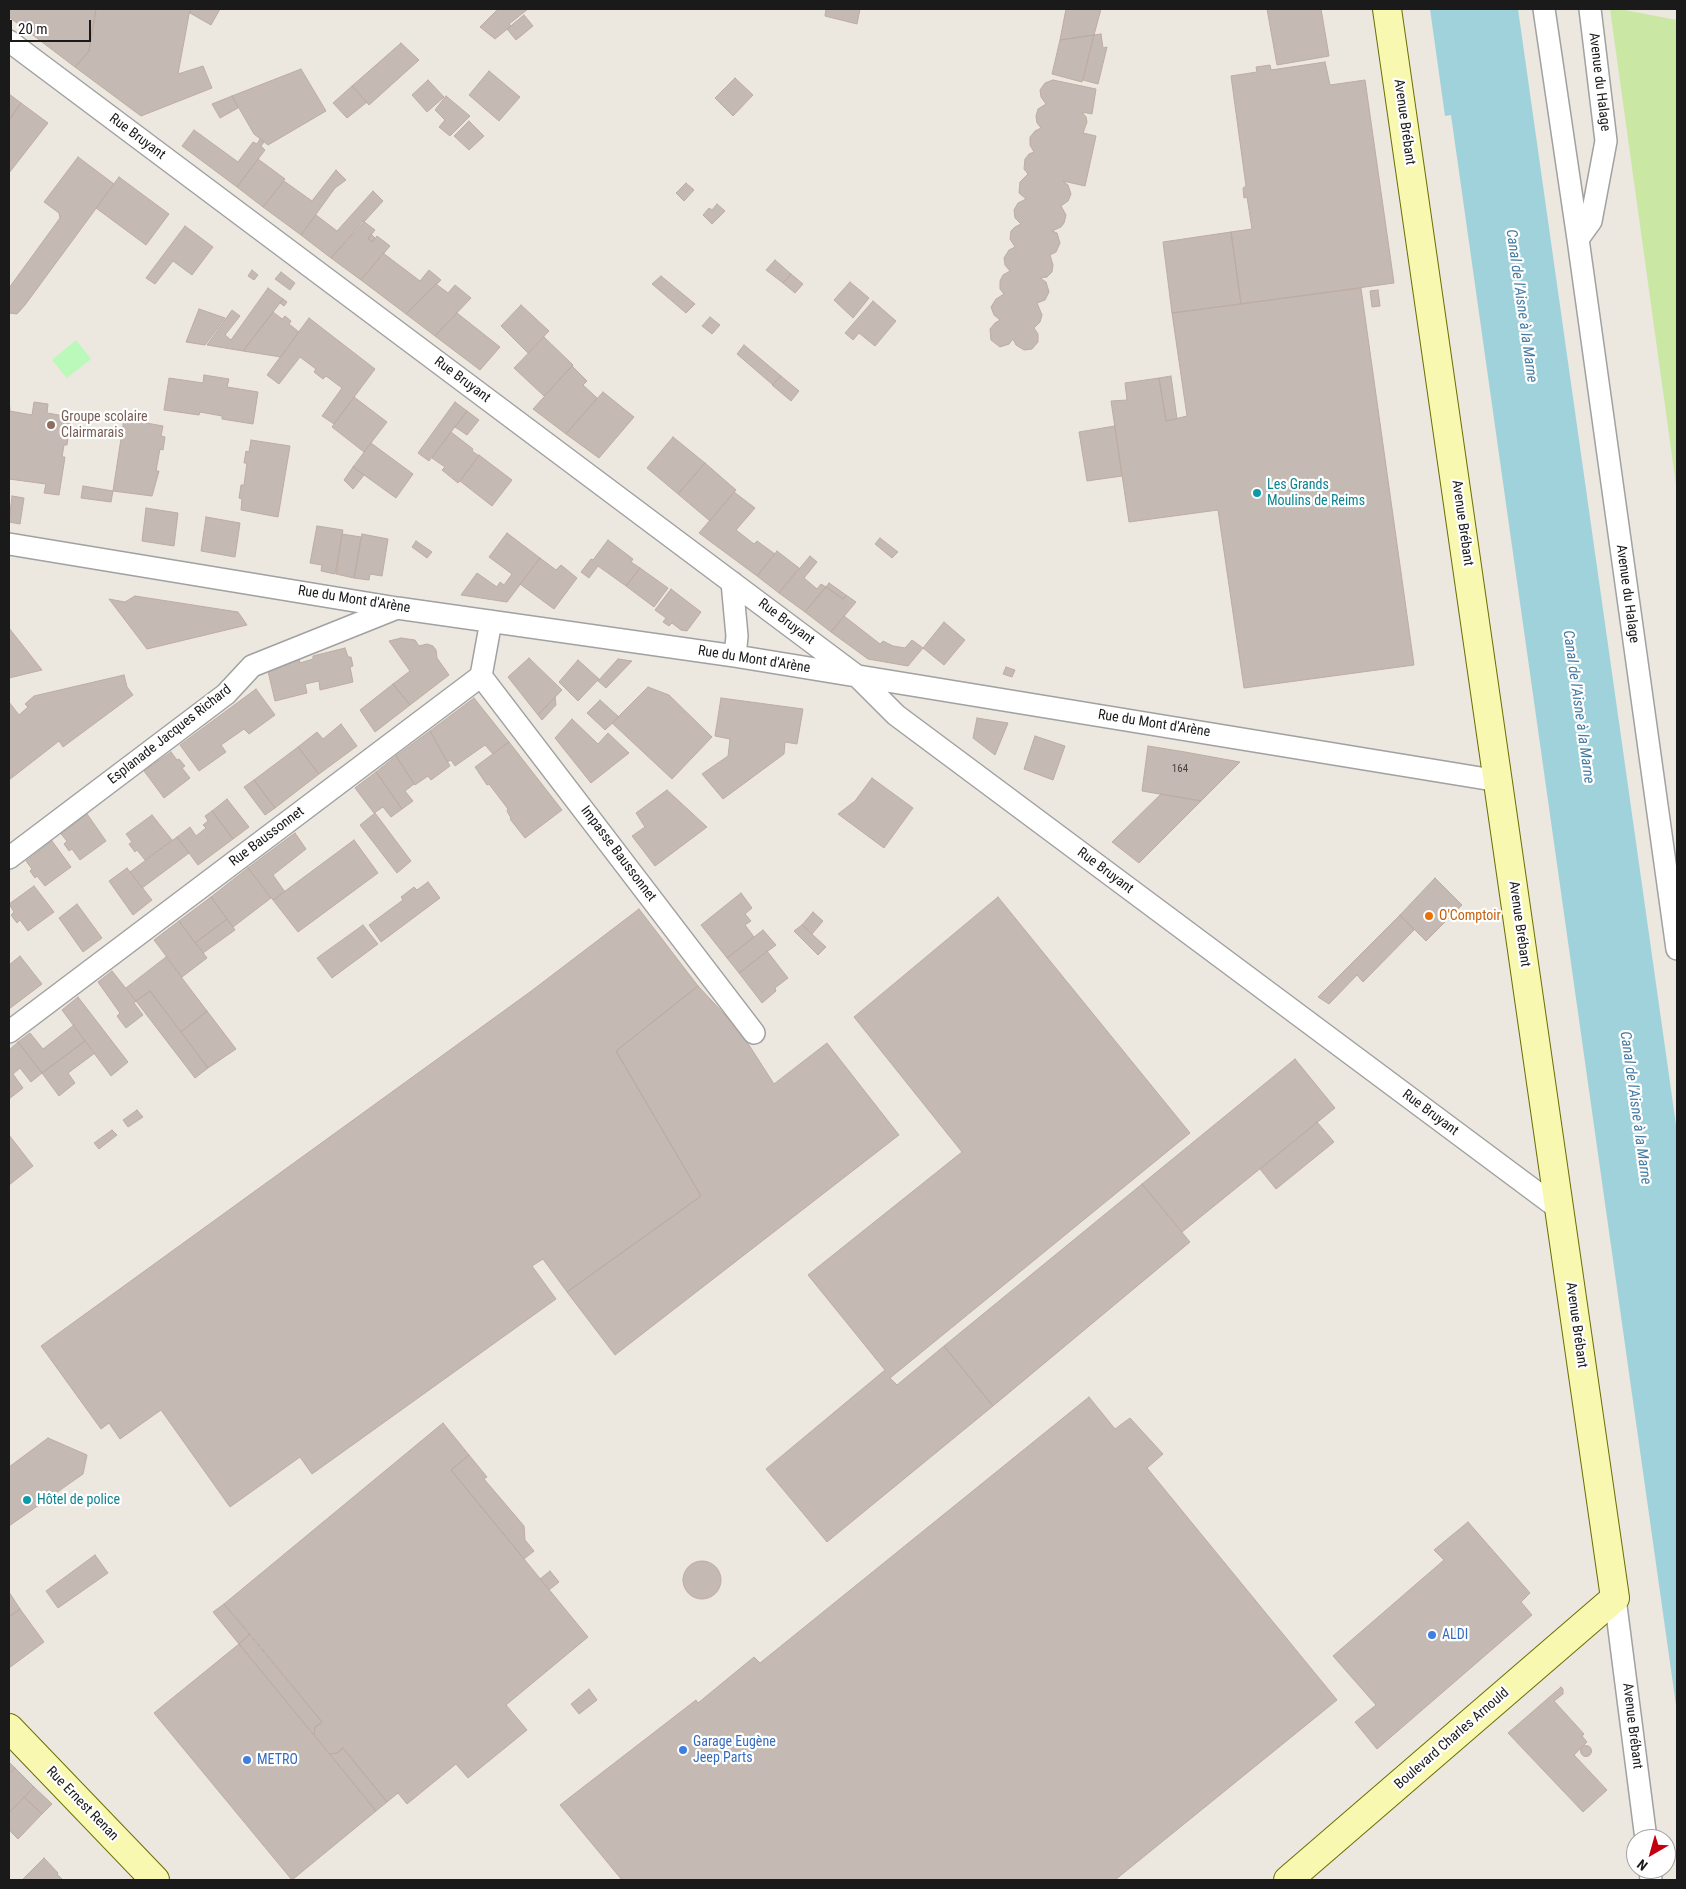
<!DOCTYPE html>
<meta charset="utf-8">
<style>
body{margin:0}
#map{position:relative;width:1686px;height:1889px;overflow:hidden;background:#ece7df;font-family:"Roboto Condensed",sans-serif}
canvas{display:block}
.frame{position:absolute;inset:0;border:10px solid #1a1a1a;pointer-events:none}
.north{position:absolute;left:1626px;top:1829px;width:50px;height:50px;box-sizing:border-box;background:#fff;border:1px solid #a3a3a3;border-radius:50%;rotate:218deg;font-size:14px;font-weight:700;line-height:20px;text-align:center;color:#1a1a1a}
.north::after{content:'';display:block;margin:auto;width:18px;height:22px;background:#c5000e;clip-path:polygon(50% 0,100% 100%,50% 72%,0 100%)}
.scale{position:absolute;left:10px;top:20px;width:81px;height:22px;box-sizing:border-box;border:2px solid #1a1a1a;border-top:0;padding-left:6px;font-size:15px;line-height:18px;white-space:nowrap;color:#1a1a1a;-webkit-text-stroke:4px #fff;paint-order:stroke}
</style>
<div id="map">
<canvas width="1686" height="1889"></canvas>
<div class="frame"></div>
<div class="north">N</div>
<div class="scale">20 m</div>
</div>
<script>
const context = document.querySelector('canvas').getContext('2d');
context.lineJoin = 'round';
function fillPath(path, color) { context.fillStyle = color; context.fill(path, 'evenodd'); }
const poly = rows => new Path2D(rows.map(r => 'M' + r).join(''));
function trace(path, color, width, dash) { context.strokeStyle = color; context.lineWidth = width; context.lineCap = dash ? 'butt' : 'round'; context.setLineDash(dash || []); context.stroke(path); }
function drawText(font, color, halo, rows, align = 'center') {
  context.font = font + ' "Roboto Condensed",sans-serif'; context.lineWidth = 4.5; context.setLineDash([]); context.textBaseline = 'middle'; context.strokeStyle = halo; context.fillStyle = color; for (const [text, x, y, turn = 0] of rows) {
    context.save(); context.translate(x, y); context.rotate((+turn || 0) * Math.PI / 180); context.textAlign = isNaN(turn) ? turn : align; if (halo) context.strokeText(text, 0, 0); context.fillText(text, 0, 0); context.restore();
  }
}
fillPath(poly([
 [1610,9,1619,9,1677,20,1677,492]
]), '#cae8a4');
fillPath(poly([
 [76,340,91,359,67,378,52,360]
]), '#baf9ba');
fillPath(poly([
 [1430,9,1518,9,1677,1132,1677,1712,1451,115,1445,116]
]), '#9fd2db');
const building = poly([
 [9,9,96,9,89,51,75,67,9,17,9,9],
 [96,9,190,9,178,74,203,66,212,88,141,116,75,67,89,51,96,9],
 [190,9,220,9,211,25,190,13,190,9],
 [498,9,528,9,509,24,511,26,495,39,480,27,498,9],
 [826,9,860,9,857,24,825,16,826,9],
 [1066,9,1101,9,1094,35,1060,40,1066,9],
 [1267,9,1321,9,1329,56,1277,65,1267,9],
 [524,15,533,26,516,40,507,29,524,15],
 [1101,34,1103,48,1107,47,1098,84,1083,80,1094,35,1101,34],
 [1094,35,1082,82,1052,74,1060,40,1094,35],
 [401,43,419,60,369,105,352,86,401,43],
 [1325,62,1330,85,1365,80,1394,283,1241,304,1231,232,1252,229,1247,197,1244,198,1243,188,1246,186,1231,76,1257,72,1256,67,1270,65,1271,70,1325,62],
 [301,69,326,111,268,145,254,134,232,96,301,69],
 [489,71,520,97,499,121,469,95,489,71],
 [735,78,753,95,733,116,715,98,735,78],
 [428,80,444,97,427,112,412,95,428,80],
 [1053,80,1096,89,1092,114,1082,112,1086,117,1087,122,1083,133,1096,136,1085,186,1063,181,1068,185,1071,194,1068,201,1061,206,1066,215,1064,223,1061,227,1052,231,1057,233,1060,243,1056,252,1050,255,1053,265,1052,272,1047,277,1040,278,1046,282,1049,292,1045,300,1037,303,1042,315,1040,322,1034,328,1038,334,1038,342,1032,349,1024,350,1016,345,1013,339,1009,344,1000,347,991,340,990,329,995,323,1000,320,994,315,991,307,996,299,1004,294,1000,289,1000,281,1003,275,1010,271,1005,265,1004,258,1009,250,1015,247,1010,239,1011,231,1015,227,1021,224,1015,218,1014,210,1018,203,1026,199,1019,193,1020,182,1028,174,1024,169,1025,159,1029,154,1034,152,1030,145,1030,137,1035,131,1041,128,1037,123,1036,116,1038,109,1046,104,1041,97,1040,90,1045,83,1053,80],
 [352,86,367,102,347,118,333,103,352,86],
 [9,94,21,103,9,120,9,94],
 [232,96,238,108,220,118,212,104,232,96],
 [446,96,470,116,450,136,439,127,445,120,435,110,446,96],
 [21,103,48,123,9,173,9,120,21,103],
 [469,121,484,136,469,150,454,136,469,121],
 [194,130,238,162,253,142,257,144,260,139,264,142,261,146,265,150,237,187,182,146,194,130],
 [78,157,114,184,25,305,17,314,9,313,9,288,60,218,59,213,44,202,78,157],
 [258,159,285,179,263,207,237,187,258,159],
 [336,170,346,180,335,188,301,235,263,207,284,181,312,201,336,170],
 [119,177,169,214,146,245,96,208,119,177],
 [686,183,694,190,684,201,676,193,686,183],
 [373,191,383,201,331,258,301,235,316,215,337,231,373,191],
 [717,204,725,211,712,224,703,215,709,208,712,210,717,204],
 [363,221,375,230,368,239,373,242,377,236,390,246,361,280,331,258,363,221],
 [185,226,213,247,192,275,173,261,155,284,146,278,185,226],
 [1231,232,1241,304,1172,313,1163,242,1231,232],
 [371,234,375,238,373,242,368,239,371,234],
 [383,253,420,281,429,270,441,280,406,314,361,280,383,253],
 [775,260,791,274,783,283,766,270,775,260],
 [252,270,258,275,254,280,248,276,252,270],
 [281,272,295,283,290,290,275,279,281,272],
 [791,274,803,284,795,293,783,283,791,274],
 [661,276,695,304,686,313,652,284,661,276],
 [850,282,869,298,853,318,834,300,850,282],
 [436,284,448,293,455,285,471,298,435,336,406,314,436,284],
 [268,288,283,299,243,351,207,345,232,310,240,316,225,335,231,340,268,288],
 [1361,288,1414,665,1244,688,1218,510,1129,522,1111,401,1127,400,1125,383,1159,378,1166,421,1187,416,1172,313,1361,288],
 [1378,290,1380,306,1372,307,1370,291,1378,290],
 [283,299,287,302,284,306,280,303,283,299],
 [873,301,896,321,875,346,859,333,853,340,845,333,873,301],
 [521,305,549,331,528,353,501,326,521,305],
 [199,309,225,318,205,345,186,342,199,309],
 [273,312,282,319,285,316,291,321,289,324,299,332,281,357,243,351,273,312],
 [457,313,500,347,480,370,435,336,457,313],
 [710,317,720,325,712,334,702,326,710,317],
 [309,318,375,369,334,424,322,416,342,388,326,376,323,379,314,372,316,369,300,357,279,384,267,375,309,318],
 [544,337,573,365,544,396,514,368,544,337],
 [744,345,781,376,773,385,737,354,744,345],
 [572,366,587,381,583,385,597,398,566,434,533,409,572,366],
 [204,375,229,379,227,387,258,392,253,424,222,419,222,416,200,412,199,415,164,410,169,378,203,383,204,375],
 [781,376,799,391,791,401,772,385,781,376],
 [1171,376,1177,419,1166,421,1159,378,1171,376],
 [603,392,634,417,599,458,566,434,603,392],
 [354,397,387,422,364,452,332,427,354,397],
 [9,399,10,411,32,415,34,402,48,404,47,413,71,417,67,445,64,445,62,457,65,457,59,495,44,493,46,484,9,479,9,399],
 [455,402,467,411,429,461,418,453,455,402],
 [467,411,479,420,467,435,455,427,467,411],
 [124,419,163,426,161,436,165,437,163,450,160,449,156,471,159,471,152,496,113,491,124,419],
 [1115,426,1122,476,1087,481,1079,432,1115,426],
 [451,432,473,449,472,451,479,456,458,483,442,470,445,467,432,458,451,432],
 [673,437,705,463,678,494,647,468,673,437],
 [251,440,290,446,278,517,241,510,242,499,239,498,241,485,244,485,247,463,244,463,246,451,249,452,251,440],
 [371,443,413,474,396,498,353,467,371,443],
 [479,455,512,480,492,506,460,481,479,455],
 [705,463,736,490,710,521,678,494,705,463],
 [353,467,364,475,353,489,344,480,353,467],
 [83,486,113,491,111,502,81,498,83,486],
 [734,492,755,508,736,530,754,544,757,541,775,554,757,576,699,533,734,492],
 [12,496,24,498,20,524,9,522,12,496],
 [146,508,178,513,174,546,142,541,146,508],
 [206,517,240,523,235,557,201,551,206,517],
 [317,526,343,530,335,574,321,571,322,565,310,563,317,526],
 [507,533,540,558,507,602,461,595,477,573,497,587,500,582,504,585,512,574,489,557,507,533],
 [342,534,361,537,354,578,336,574,342,534],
 [362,534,388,539,382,576,370,574,369,580,354,578,362,534],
 [880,538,898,552,892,558,875,544,880,538],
 [608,540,633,559,631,562,640,568,626,586,598,566,589,578,581,572,591,559,593,560,608,540],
 [416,541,432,552,427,558,412,547,416,541],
 [777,551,799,568,779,593,757,576,777,551],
 [810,556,817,562,804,578,817,589,821,584,826,587,805,612,779,593,810,556],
 [540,558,556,570,561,565,577,578,554,609,520,584,540,558],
 [640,568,668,588,654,607,626,586,640,568],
 [829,583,846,595,843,599,826,587,829,583],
 [826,587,843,599,846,595,856,602,831,632,805,612,826,587],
 [671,589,701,612,687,631,681,630,672,623,669,626,663,622,666,618,655,610,671,589],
 [135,596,238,612,247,625,147,649,109,599,125,602,135,596],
 [844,616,880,644,883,641,893,646,905,648,912,640,923,648,908,666,868,659,831,632,844,616],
 [944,622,965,640,944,665,923,648,944,622],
 [9,628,42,670,9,678,9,628],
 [401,638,415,640,419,646,427,644,433,646,436,650,437,658,449,675,410,705,393,684,410,671,389,641,401,638],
 [345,648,348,657,351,657,353,666,350,667,353,682,320,690,319,681,305,684,307,693,275,701,267,667,299,659,300,663,313,659,313,656,345,648],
 [529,658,562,690,538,715,508,677,529,658],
 [618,659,632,661,606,688,598,681,618,659],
 [578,660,599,679,578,701,559,682,578,660],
 [1006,667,1015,670,1012,677,1003,674,1006,667],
 [124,675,127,687,133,695,63,747,59,741,9,780,9,702,19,715,28,707,25,704,34,696,124,675],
 [393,684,410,705,375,732,360,710,393,684],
 [648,687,669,695,712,737,672,779,612,723,648,687],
 [256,689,275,715,249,734,244,729,221,745,226,752,199,771,180,745,256,689],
 [555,697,556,705,542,720,538,715,555,697],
 [474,698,509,742,493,754,485,745,455,766,451,760,447,762,430,731,474,698],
 [721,698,803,709,797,744,785,742,784,754,723,799,702,774,728,756,730,739,715,736,721,698],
 [600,700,619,717,605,730,587,713,600,700],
 [977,718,1008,723,995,755,973,738,977,718],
 [572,719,598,744,608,733,629,753,591,783,555,738,572,719],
 [341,724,357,746,319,774,298,747,317,732,323,739,341,724],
 [430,731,450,766,431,780,428,776,415,785,396,756,430,731],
 [1035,736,1065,746,1053,780,1024,769,1035,736],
 [509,742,562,810,525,838,510,819,511,818,507,811,508,809,489,784,487,785,475,767,509,742],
 [1148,746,1185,752,1240,762,1201,801,1142,791,1148,746],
 [298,747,319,774,275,808,254,780,298,747],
 [171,752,177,760,179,759,185,766,182,768,190,778,164,798,144,771,171,752],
 [396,756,414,784,405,791,413,801,402,809,376,772,396,756],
 [376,772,402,809,391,817,383,807,374,813,355,788,376,772],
 [872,778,913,808,884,848,838,814,855,801,872,778],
 [254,780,275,808,265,815,244,787,254,780],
 [667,790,707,827,655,866,632,836,645,827,636,813,667,790],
 [1161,794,1201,801,1139,863,1112,842,1161,794],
 [227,799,249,827,233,839,212,811,227,799],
 [212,811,233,839,198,865,177,837,190,827,196,836,206,828,203,825,208,821,205,816,212,811],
 [375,813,411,861,397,873,360,825,375,813],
 [87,814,106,841,80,860,72,849,69,851,64,844,67,841,61,834,87,814],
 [152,815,172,840,145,860,137,850,135,852,129,844,132,842,126,834,152,815],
 [295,833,306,849,273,875,285,892,273,900,248,868,295,833],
 [177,837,189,853,142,888,130,872,177,837],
 [354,840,378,873,298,932,273,900,354,840],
 [52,841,71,867,45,886,37,876,35,878,30,871,32,869,26,861,52,841],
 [127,868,152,900,133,915,109,881,127,868],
 [248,868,271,898,233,927,211,897,248,868],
 [1435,878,1462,905,1426,941,1400,915,1435,878],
 [428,882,440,898,381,942,369,925,403,900,401,897,414,887,417,890,428,882],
 [34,886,54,912,28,931,20,920,17,923,11,915,14,912,9,904,34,886],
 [741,893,752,908,745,914,751,921,745,925,754,937,727,958,701,925,741,893],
 [211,897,227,919,195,943,179,921,211,897],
 [998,897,1190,1133,890,1378,897,1385,944,1346,993,1406,827,1542,766,1469,885,1370,808,1275,962,1152,854,1017,998,897],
 [77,904,102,938,83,952,59,918,77,904],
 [639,909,698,986,616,1051,701,1196,567,1292,543,1259,532,1266,556,1299,312,1474,300,1457,230,1507,161,1410,120,1439,109,1423,101,1429,41,1346,530,992,639,909],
 [813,912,823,921,812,934,802,925,813,912],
 [1400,915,1414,930,1363,982,1357,975,1329,1004,1318,997,1400,915],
 [227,919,235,930,203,953,195,943,227,919],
 [179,921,207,958,182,977,154,940,179,921],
 [363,925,378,944,332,978,317,958,363,925],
 [802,925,826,947,818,955,794,931,802,925],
 [763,930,776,945,739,973,727,958,763,930],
 [767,951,788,978,775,988,776,991,762,1003,739,973,767,951],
 [20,956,42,984,9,1009,9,965,20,956],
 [166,957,207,1011,181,1032,150,991,136,1001,126,988,166,957],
 [112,971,136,1001,134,1003,143,1015,126,1028,117,1016,120,1013,98,982,112,971],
 [698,986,740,1031,774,1084,827,1043,899,1135,615,1355,567,1292,701,1196,616,1051,698,986],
 [150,991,208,1068,195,1078,136,1001,150,991],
 [78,997,128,1062,111,1076,62,1010,78,997],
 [207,1011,236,1049,208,1068,181,1032,207,1011],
 [74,1025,85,1041,42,1073,18,1042,30,1033,43,1049,74,1025],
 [85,1041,95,1053,68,1073,75,1083,59,1096,42,1073,85,1041],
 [18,1042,42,1073,31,1082,20,1068,13,1074,23,1088,9,1099,9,1050,18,1042],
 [1295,1059,1335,1108,1182,1232,1142,1184,1295,1059],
 [137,1110,143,1117,128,1127,123,1120,137,1110],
 [1317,1122,1334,1142,1276,1189,1260,1169,1317,1122],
 [112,1130,117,1135,99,1149,94,1143,112,1130],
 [9,1135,33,1166,9,1185,9,1135],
 [1142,1184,1190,1242,993,1406,944,1346,1142,1184],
 [1089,1397,1115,1429,1130,1418,1163,1454,1147,1468,1337,1700,1115,1880,622,1880,560,1805,696,1700,698,1703,754,1657,760,1663,1089,1397],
 [443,1423,469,1455,451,1470,588,1637,506,1705,527,1730,468,1778,456,1764,407,1804,398,1793,387,1802,343,1748,337,1753,330,1754,314,1735,315,1727,322,1722,224,1604,443,1423],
 [48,1438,87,1455,83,1474,9,1526,9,1467,48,1438],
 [469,1455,487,1477,484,1479,524,1526,525,1540,534,1551,524,1559,451,1470,469,1455],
 [1468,1522,1530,1593,1521,1602,1532,1615,1377,1749,1355,1722,1376,1705,1333,1656,1444,1560,1434,1550,1468,1522],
 [95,1555,108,1573,58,1608,46,1591,95,1555],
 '683 1580a19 19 0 1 1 38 0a19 19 0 1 1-38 0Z',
 [550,1571,559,1582,549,1590,540,1579,550,1571],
 [9,1592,20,1609,9,1617,9,1592],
 [224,1604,250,1634,239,1644,213,1612,224,1604],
 [20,1609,44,1642,9,1668,9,1617,20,1609],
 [250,1634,322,1722,315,1727,314,1735,239,1644,250,1634],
 [239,1644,376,1811,292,1880,154,1713,239,1644],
 [1561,1687,1563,1689,1563,1694,1554,1701,1584,1734,1582,1736,1587,1742,1574,1755,1607,1790,1583,1812,1508,1733,1561,1687],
 [589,1689,597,1700,579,1714,571,1704,589,1689],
 '1580.5 1751a5.5 5.5 0 1 1 11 0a5.5 5.5 0 1 1-11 0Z',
 [343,1748,387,1802,376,1811,330,1754,337,1753,343,1748],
 [9,1762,15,1768,9,1774,9,1762],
 [15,1768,34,1787,9,1813,9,1774,15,1768],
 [34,1787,52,1804,42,1814,24,1797,34,1787],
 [24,1797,42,1814,18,1839,9,1830,9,1813,24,1797],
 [44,1858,58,1873,57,1874,63,1880,25,1880,23,1879,44,1858]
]);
fillPath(building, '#c4b9b3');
trace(building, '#beaca2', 1);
const street = poly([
 [1544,9,1578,239,1677,949],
 [9,41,857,676,896,715,1559,1209],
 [1578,239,1591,221,1606,141,1590,9],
 [9,544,397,608,735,656,1499,781],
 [732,582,737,636,735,656],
 [481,676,754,1033],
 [9,858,226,694,252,666,397,608],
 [9,1032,481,676,491,621],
 [1615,1598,1646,1839],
 [1650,1869,1651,1880]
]);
const secondary = poly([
 [9,1728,155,1880],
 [1288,1880,1615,1598,1387,9]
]);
trace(street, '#a1a1a1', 24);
trace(secondary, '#6b6f04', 30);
trace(street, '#fff', 21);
trace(secondary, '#f9f8b1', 28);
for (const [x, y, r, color] of [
 [51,425,5,"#8d6e63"],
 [1257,493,5,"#0f9aa8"],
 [1429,916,5,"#e8710a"],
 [27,1500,5,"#0f9aa8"],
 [1432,1635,5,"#3f7fe0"],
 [683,1750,5,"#3f7fe0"],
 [247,1760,5,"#3f7fe0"]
]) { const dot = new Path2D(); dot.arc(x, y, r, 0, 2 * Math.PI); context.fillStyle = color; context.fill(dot); trace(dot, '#fff', 2); }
drawText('11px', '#444240', null, [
 ["164",1180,769]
]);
drawText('14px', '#1a1a1a', '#fff', [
 ["Avenue du Halage",1599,82,83],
 ["Avenue Brébant",1404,122,82],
 ["Rue Bruyant",137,137,37],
 ["Rue Bruyant",462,380,37],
 ["Avenue Brébant",1462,523,82],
 ["Avenue du Halage",1627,594,82],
 ["Rue du Mont d'Arène",354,600,9],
 ["Rue Bruyant",786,622,37],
 ["Rue du Mont d'Arène",754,660,9],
 ["Rue du Mont d'Arène",1154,724,9],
 ["Esplanade Jacques Richard",170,735,-38],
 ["Rue Baussonnet",267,837,-37],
 ["Impasse Baussonnet",618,854,53],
 ["Rue Bruyant",1105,871,37],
 ["Avenue Brébant",1519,924,82],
 ["Rue Bruyant",1430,1113,37],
 ["Avenue Brébant",1576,1325,82],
 ["Avenue Brébant",1632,1726,83],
 ["Boulevard Charles Arnould",1452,1739,-41],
 ["Rue Ernest Renan",82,1804,46]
]);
drawText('14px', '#785e54', '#fff', [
 ["Groupe scolaire",61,417],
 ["Clairmarais",61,433]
], 'left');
drawText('14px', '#0d838f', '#fff', [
 ["Les Grands",1267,485],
 ["Moulins de Reims",1267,501],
 ["Hôtel de police",37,1500]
], 'left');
drawText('14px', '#c56008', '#fff', [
 ["O'Comptoir",1439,916]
], 'left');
drawText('14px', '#366cbe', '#fff', [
 ["ALDI",1442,1635],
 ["Garage Eugène",693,1742],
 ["Jeep Parts",693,1758],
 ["METRO",257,1760]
], 'left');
drawText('italic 15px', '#457aa1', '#fff', [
 ["Canal de l'Aisne à la Marne",1521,306,82],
 ["Canal de l'Aisne à la Marne",1578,707,82],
 ["Canal de l'Aisne à la Marne",1635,1108,82]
]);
</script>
